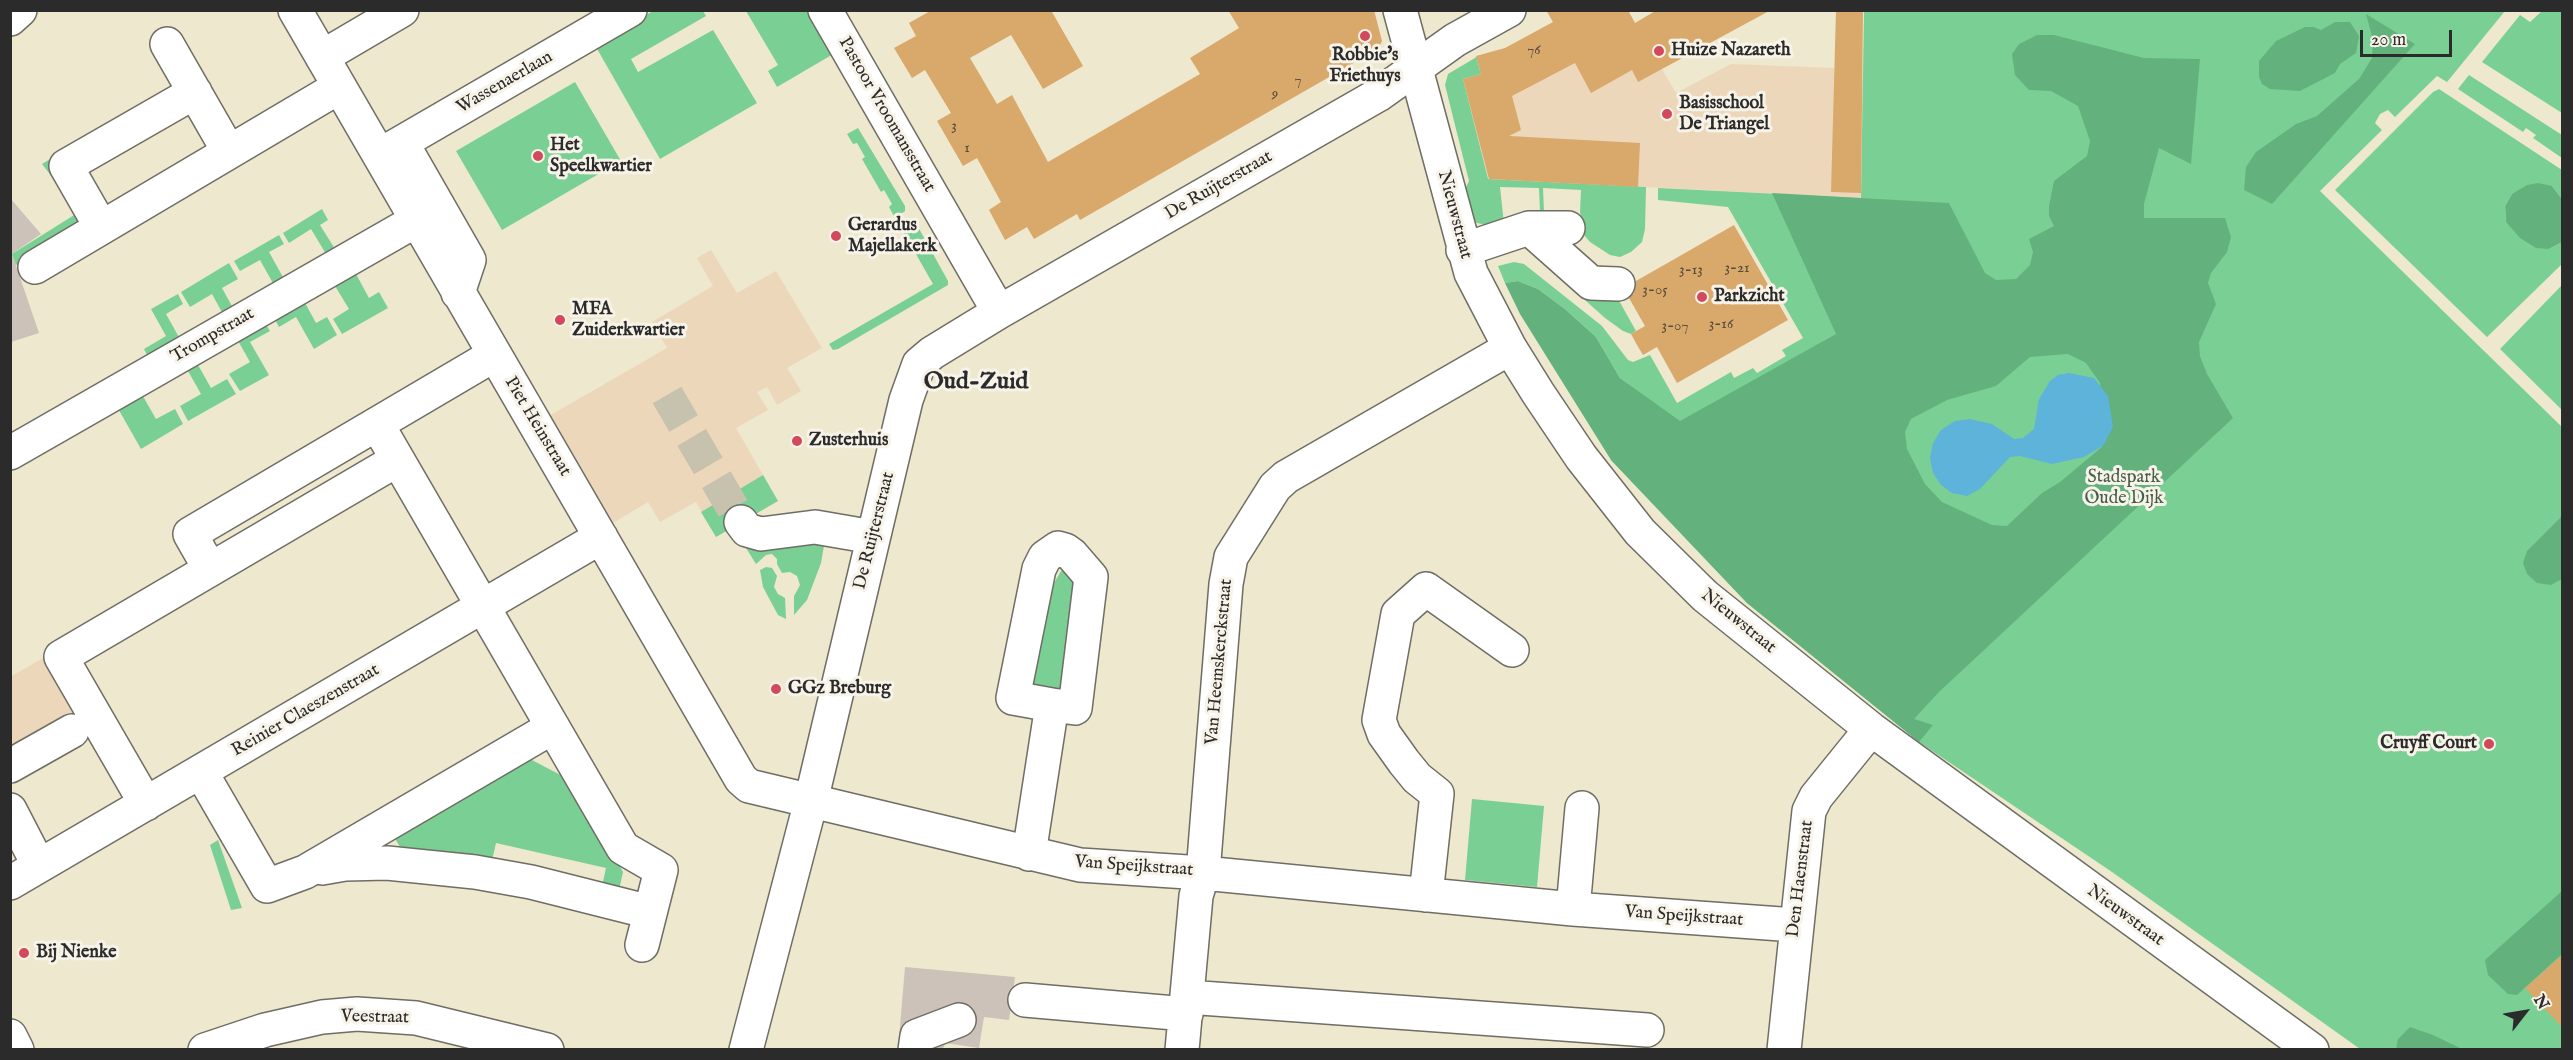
<!DOCTYPE html>
<style>
body{margin:0}
#map{position:relative;width:2573px;height:1060px;overflow:hidden;background:#ede8ce;font-family:"IM FELL English",serif}
canvas{display:block}
.frame{position:absolute;inset:0;border:12px solid #2b2b2b;pointer-events:none}
.north{position:absolute;left:2495px;top:982px;width:60px;height:60px;-webkit-text-stroke:4px #f7f3e8;paint-order:stroke;rotate:59deg;font-size:16px;font-weight:700;line-height:24px;text-align:center;color:#2b2b2b}
.north::after{content:'';display:block;margin:auto;width:21px;height:27px;background:#2b2b2b;clip-path:polygon(50% 0,100% 100%,50% 72%,0 100%)}
.scale{position:absolute;left:2360px;top:30px;width:92px;height:27px;box-sizing:border-box;border:3px solid #2b2b2b;border-top:0;padding-left:8px;font-size:18px;line-height:21px;white-space:nowrap;color:#2b2b2b;-webkit-text-stroke:4px #f7f3e8;paint-order:stroke}
</style>
<div id="map">
<canvas width="2573" height="1060"></canvas>
<div class="frame"></div>
<div class="north">N</div>
<div class="scale">20 m</div>
</div>
<script>
const context = document.querySelector('canvas').getContext('2d');
context.lineJoin = 'round';
function fillPath(path, color) { context.fillStyle = color; context.fill(path, 'evenodd'); }
const poly = rows => new Path2D(rows.map(r => 'M' + r).join(''));
function trace(path, color, width, dash) { context.strokeStyle = color; context.lineWidth = width; context.lineCap = dash ? 'butt' : 'round'; context.setLineDash(dash || []); context.stroke(path); }
function drawText(font, color, halo, rows, align = 'center') {
  context.font = font + ' "IM FELL English",serif'; context.lineWidth = 6; context.setLineDash([]); context.textBaseline = 'middle'; context.strokeStyle = halo; context.fillStyle = color; for (const [text, x, y, turn = 0] of rows) {
    context.save(); context.translate(x, y); context.rotate((+turn || 0) * Math.PI / 180); context.textAlign = isNaN(turn) ? turn : align; if (halo) context.strokeText(text, 0, 0); context.fillText(text, 0, 0); context.restore();
  }
}
fillPath(poly([
 [1562,10,1628,11,1635,23,1614,33,1662,69,1676,93,1731,64,1834,68,1835,78,1864,79,1861,198,1488,179,1463,79,1480,74,1477,60,1480,55,1501,54,1555,26,1550,17],
 [711,250,737,293,776,271,822,348,787,368,801,391,777,405,767,387,757,392,768,410,736,428,778,501,716,537,696,502,660,522,648,502,611,524,549,416,667,348,652,322,713,286,697,258],
 [43,658,76,715,11,754,10,677]
]), '#edd7bb');
fillPath(poly([
 [10,198,41,234,12,254,39,333,11,342],
 [905,967,1015,977,1009,1020,984,1017,979,1048,945,1043,943,1049,898,1050]
]), '#ccc2b9');
fillPath(poly([
 [653,11,703,11,706,16,631,59,638,72,713,30,757,103,660,159,596,47,589,48],
 [746,11,810,11,835,53,777,87,768,71,778,65],
 [1864,11,2505,11,2447,82,2437,76,2395,117,2388,110,2380,114,2375,123,2382,130,2320,191,2562,427,2562,1049,2360,1049,2112,872,1919,742,1747,603,1611,460,1679,422,1620,378,1596,337,1565,309,1538,289,1518,281,1505,283,1498,266,1514,262,1524,264,1602,326,1628,360,1633,362,1650,355,1677,403,1731,372,1734,378,1753,368,1757,373,1786,356,1782,350,1803,338,1728,207,1658,200,1658,188,1861,198],
 [2542,11,2562,11,2562,113,2482,62,2520,15,2530,22],
 [1480,55,1477,60,1481,74,1463,79,1488,179,1646,187,1645,229,1642,242,1631,252,1620,257,1610,255,1590,242,1584,235,1580,212,1581,190,1543,188,1544,212,1540,212,1539,188,1500,187,1504,224,1492,227,1474,222,1464,191,1469,181,1445,85,1448,74],
 [2469,75,2562,135,2562,158,2533,138,2536,135,2526,128,2523,132,2458,89],
 [575,82,621,161,502,230,456,151],
 [2439,89,2562,170,2562,199,2552,186,2512,194,2505,206,2506,222,2549,249,2562,242,2562,264,2487,337,2335,190,2433,92],
 [858,128,905,206,905,211,895,218,889,207,892,204,884,190,881,192,862,159,865,157,857,143,853,144,847,134],
 [52,158,89,222,16,265,12,254,79,212,42,164],
 [322,209,328,220,320,225,335,249,326,254,311,229,289,243,283,233],
 [910,224,917,225,948,281,948,285,838,349,833,350,829,344,933,284,901,228],
 [279,235,284,244,269,252,284,279,274,285,260,260,240,271,234,261],
 [229,263,238,279,222,288,233,308,223,314,212,294,190,307,181,292],
 [1558,273,1617,297,1636,331,1631,334,1623,331,1605,318,1557,275],
 [356,274,369,298,379,292,388,308,342,334,333,319,349,309,335,286],
 [2562,285,2562,410,2500,349],
 [178,294,183,304,166,314,180,339,148,357,144,349,166,336,151,309],
 [304,301,316,323,327,317,337,335,314,349,296,317,279,327,274,318],
 [265,323,270,331,250,342,269,375,240,391,229,374,250,362,237,339],
 [198,365,211,388,227,379,236,394,188,421,180,406,201,394,188,371],
 [140,391,156,419,175,409,183,424,141,449,116,405],
 [763,475,778,501,716,537,701,512],
 [741,540,825,540,821,563,807,600,794,615,794,596,800,585,797,576,790,572,782,573,777,564,777,559,772,554,766,555,756,564],
 [766,567,772,568,777,576,774,587,778,594,785,598,786,619,778,615,763,587,760,570],
 [1061,571,1065,571,1074,580,1066,693,1033,689,1030,678,1054,583],
 [530,759,572,781,623,872,618,895,601,891,606,868,496,843,491,865,403,852,394,837],
 [1472,799,1544,806,1537,887,1465,880],
 [218,840,242,908,231,910,210,845]
]), '#7ad094');
fillPath(poly([
 [2366,14,2415,44,2272,204,2244,190,2246,167,2256,152,2296,124,2317,116,2359,79,2372,58,2373,40],
 [2335,22,2350,22,2359,36,2356,53,2340,64,2335,73,2300,91,2270,89,2262,84,2259,77,2259,61,2276,41,2305,27,2314,27,2321,30],
 [2037,35,2054,35,2144,58,2200,59,2191,164,2159,148,2144,204,2144,218,2225,218,2231,237,2227,252,2211,273,2208,283,2216,304,2199,342,2200,356,2207,374,2233,418,1939,692,1914,719,1933,725,1919,742,1747,603,1611,460,1520,314,1505,283,1518,281,1538,289,1565,309,1596,337,1620,378,1680,421,1836,334,1772,193,1949,203,1985,273,1996,280,2016,279,2030,265,2033,252,2029,239,2054,226,2049,216,2049,206,2054,181,2087,156,2090,141,2078,106,2051,91,2029,90,2015,75,2012,54,2019,44],
 [2068,354,2086,363,2100,383,2103,446,2060,482,2042,493,2007,526,1992,525,1942,502,1925,484,1907,449,1905,432,1911,419,1947,400,1996,386,2030,357],
 [2538,183,2552,186,2562,199,2562,242,2549,249,2536,248,2520,238,2506,222,2505,206,2512,194,2527,185],
 [2562,516,2562,579,2551,585,2537,583,2527,574,2523,563,2527,551],
 [2562,891,2562,954,2517,995,2508,994,2488,975,2485,960],
 [2410,1027,2433,1035,2462,1049,2396,1049,2398,1039]
]), '#63b27e');
fillPath(poly([
 [2069,373,2094,378,2108,396,2113,427,2103,446,2084,457,2052,464,2020,456,2010,457,1980,489,1967,496,1952,493,1941,485,1933,473,1930,458,1933,443,1941,430,1955,421,1970,419,1992,424,2014,439,2023,438,2034,429,2039,399,2050,381,2058,375]
]), '#5db3d9');
fillPath(poly([
 [932,10,1054,10,1052,12,1083,66,1043,89,1011,35,970,58,997,104,1012,95,1048,162,1200,74,1190,58,1239,28,1228,10,1374,10,1382,41,1378,49,1080,220,1077,214,1034,239,1027,227,1005,240,989,210,1001,202,977,158,963,166,937,121,951,113,925,70,912,78,894,48,916,36,909,23],
 [1546,10,1628,10,1635,23,1657,10,1771,10,1638,82,1632,70,1591,93,1575,63,1512,96,1521,130,1509,136,1640,143,1638,187,1489,179,1463,79,1481,74,1476,56,1505,48,1553,22],
 [1836,10,1863,10,1861,193,1831,192],
 [1734,225,1788,320,1677,383,1657,347,1643,355,1637,345,1631,334,1645,326,1629,298,1634,293,1636,281],
 [2562,955,2562,1027,2525,988]
]), '#d9a86b');
trace(poly([
 [667,395,741,522]
]), '#c6c2ad', 33, [33, 16]);
const minor = poly([
 [295,10,741,779,749,786,1080,865,1203,873,1573,909,1795,925],
 [825,10,999,312],
 [1400,10,1471,273,1510,348,1538,393,1581,457,1640,532,1705,596,1871,729,2312,1050],
 [10,19,20,10],
 [167,44,229,152],
 [322,57,402,10],
 [402,143,469,260,458,293],
 [380,155,630,10],
 [101,227,66,166,195,92],
 [1529,228,1591,283,1618,284],
 [1463,250,1529,228,1568,228],
 [35,267,339,87],
 [377,424,623,848,661,870,642,945],
 [10,453,417,220],
 [741,522,747,530,761,534,815,527,873,537],
 [210,569,190,534,494,355],
 [10,766,72,731],
 [201,772,267,886,305,872,553,727],
 [146,804,61,657,397,460],
 [10,810,39,866],
 [1029,854,1052,705,1075,708,1091,577,1072,555,1065,550,1058,548,1045,557,1039,569,1013,698,1052,705],
 [322,868,345,864,387,863,475,872,531,882,650,912],
 [10,883,601,537],
 [1426,895,1437,794,1417,778,1404,762,1384,734,1379,720,1398,614,1426,589,1512,650],
 [1573,909,1582,808],
 [1187,997,1647,1030],
 [1025,1000,1186,1014],
 [10,1036,17,1050],
 [205,1050,265,1030,322,1017,357,1014,416,1018,547,1050],
 [746,1050,811,801,906,400,919,364,932,353,999,312,1378,95,1455,40,1509,10],
 [915,1050,917,1036,959,1020],
 [1182,1050,1196,896,1203,873,1226,584,1231,557,1275,487,1286,477,1510,348],
 [1784,1050,1809,811,1816,797,1871,729]
]);
trace(minor, '#6f6d64', 36);
trace(minor, '#fff', 33);
for (const [x, y, r, color] of [
 [1365,36,6,"#d1495b"],
 [1659,51,6,"#d1495b"],
 [1667,114,6,"#d1495b"],
 [538,156,6,"#d1495b"],
 [836,236,6,"#d1495b"],
 [1702,297,6,"#d1495b"],
 [560,320,6,"#d1495b"],
 [797,441,6,"#d1495b"],
 [776,689,6,"#d1495b"],
 [2489,744,6,"#d1495b"],
 [24,953,6,"#d1495b"]
]) { const dot = new Path2D(); dot.arc(x, y, r, 0, 2 * Math.PI); context.fillStyle = color; context.fill(dot); trace(dot, '#f7f3e8', 2); }
drawText('15px', '#564a3b', null, [
 ["76",1534,51],
 ["7",1298,81],
 ["9",1275,95],
 ["3",954,127],
 ["1",967,149],
 ["3-21",1737,269],
 ["3-13",1691,271],
 ["3-05",1655,291],
 ["3-16",1721,325],
 ["3-07",1675,327]
]);
drawText('bold 18px', '#2b2b2b', '#f7f3e8', [
 ["Huize Nazareth",1671,51],
 ["Robbie's",1365,56,"center"],
 ["Friethuys",1365,77,"center"],
 ["Basisschool",1679,104],
 ["De Triangel",1679,125],
 ["Het",550,146],
 ["Speelkwartier",550,167],
 ["Gerardus",848,226],
 ["Majellakerk",848,247],
 ["Parkzicht",1714,297],
 ["MFA",572,310],
 ["Zuiderkwartier",572,331],
 ["Zusterhuis",809,441],
 ["GGz Breburg",788,689],
 ["Cruyff Court",2477,744,"right"],
 ["Bij Nienke",36,953]
], 'left');
drawText('18px', '#2b2b2b', '#f7f3e8', [
 ["Wassenaerlaan",505,83,-30],
 ["Pastoor Vroomansstraat",886,115,60],
 ["De Ruijterstraat",1219,186,-30],
 ["Nieuwstraat",1454,215,75],
 ["Trompstraat",213,336,-30],
 ["Piet Heinstraat",537,427,59],
 ["De Ruijterstraat",875,531,-76],
 ["Nieuwstraat",1738,622,39],
 ["Van Heemskerckstraat",1220,662,-85],
 ["Reinier Claeszenstraat",306,711,-30],
 ["Van Speijkstraat",1134,867,4],
 ["Den Haenstraat",1801,879,-83],
 ["Nieuwstraat",2125,916,36],
 ["Van Speijkstraat",1684,917,4],
 ["Veestraat",375,1018,1]
]);
drawText('18px', '#435d4a', '#f7f3e8', [
 ["Stadspark",2124,478],
 ["Oude Dijk",2124,499]
]);
drawText('bold 24px', '#2b2b2b', '#f7f3e8', [
 ["Oud-Zuid",976,383]
]);
</script>
